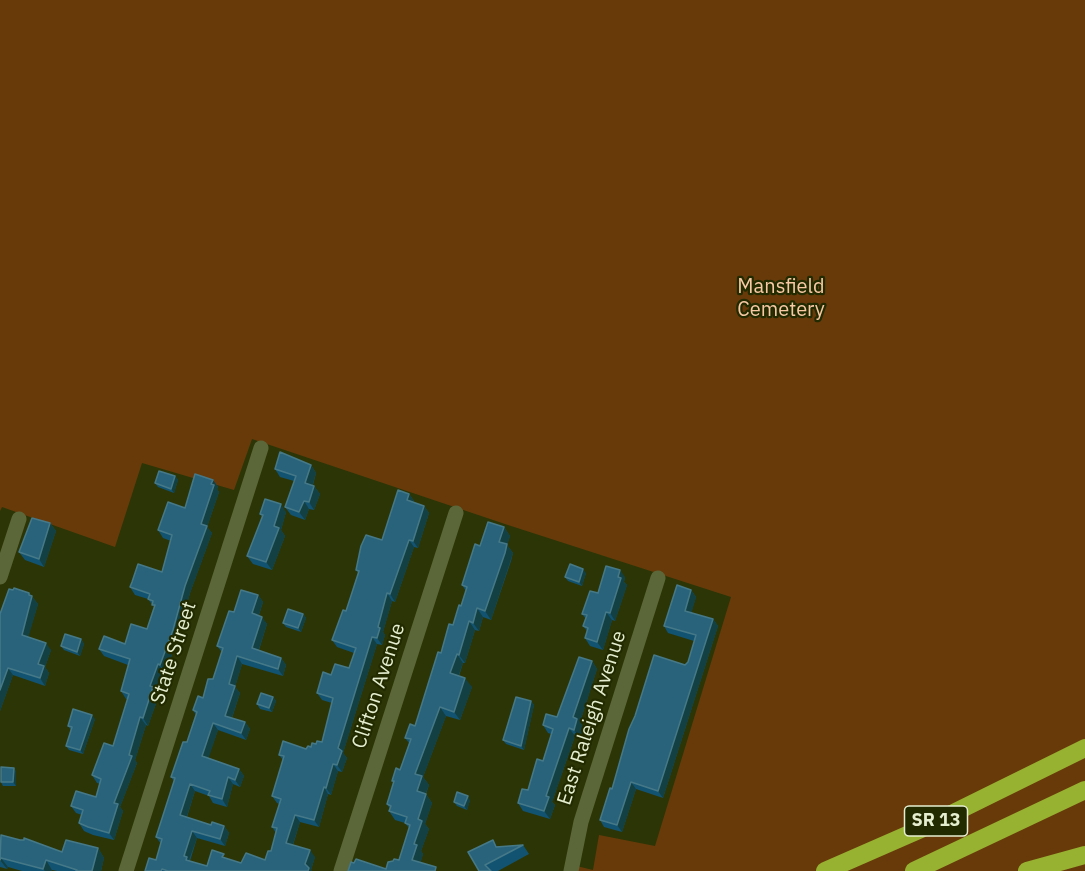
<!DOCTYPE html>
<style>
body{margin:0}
canvas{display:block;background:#2c3505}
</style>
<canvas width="1085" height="871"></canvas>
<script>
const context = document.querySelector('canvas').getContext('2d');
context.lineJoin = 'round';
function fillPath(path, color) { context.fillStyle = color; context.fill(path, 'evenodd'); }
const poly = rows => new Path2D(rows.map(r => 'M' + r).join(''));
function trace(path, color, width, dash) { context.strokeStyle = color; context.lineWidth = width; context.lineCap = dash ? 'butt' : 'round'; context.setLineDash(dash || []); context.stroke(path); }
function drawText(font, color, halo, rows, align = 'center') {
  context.font = font + ' "IBM Plex Sans",sans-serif'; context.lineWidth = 4.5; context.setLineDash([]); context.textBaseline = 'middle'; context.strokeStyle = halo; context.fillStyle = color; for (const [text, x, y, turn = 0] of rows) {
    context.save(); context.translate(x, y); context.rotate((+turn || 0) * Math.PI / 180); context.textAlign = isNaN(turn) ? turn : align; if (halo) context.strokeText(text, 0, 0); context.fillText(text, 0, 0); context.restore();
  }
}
fillPath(poly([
 [0,0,1085,0,1085,871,567,871,568,864,593,870,599,835,655,846,731,597,508,525,252,439,234,490,142,463,115,547,2,507,0,511]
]), '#683a0a');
trace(poly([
 [0,577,19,519],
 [126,871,261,448],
 [341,871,456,513],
 [571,871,581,822,658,578]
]), '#5c6739', 15);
trace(poly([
 [825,871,921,829,1085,748],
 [914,871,1085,790],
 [1027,871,1085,855]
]), '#97b131', 18);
fillPath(poly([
 [311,465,316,473,313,485,314,486,320,494,314,510,309,509,305,520,291,515,285,507,294,481,280,477,275,469],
 [175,476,178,480,174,493,158,487,155,483],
 [213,480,218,487,217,489,219,492,207,527,212,533,190,593,178,637,166,672,163,671,156,692,159,695,148,726,146,725,135,760,137,763,120,807,123,811,114,840,93,835,84,831,79,823,82,815,76,813,71,806,96,797,100,784,97,783,92,775,113,746,128,699,126,699,121,691,128,665,104,656,99,649,125,644,147,629,154,607,148,599,135,595,130,587,162,572,171,541,163,538,158,530,185,508],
 [409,494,414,501,413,502,424,506,429,513,418,548,414,547,395,602,392,601,383,632,385,635,382,645,377,644,343,753,347,758,342,772,338,771,331,795,328,794,319,827,300,822,293,845,315,857,311,870,312,871,145,871,156,860,161,844,156,837,174,781,171,777,187,742,196,715,193,710,203,698,213,679,222,652,217,646,234,612,258,595,263,602,259,615,267,624,259,650,281,658,286,665,283,676,242,664,235,687,240,693,232,718,245,722,250,729,246,740,218,730,208,758,239,769,244,776,240,787,233,784,227,807,213,803,209,796,195,791,187,817,211,825,224,826,229,833,225,846,197,838,190,861,207,866,227,859,241,863,265,860,271,851,276,833,272,827,279,804,277,803,272,796,283,760,279,755,306,749,322,742,332,703,322,700,317,693,331,675,349,668,354,653,337,647,332,640,346,611,358,573,356,570,382,540],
 [286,512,281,530,285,536,272,570,253,564,247,556,262,517,260,514],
 [50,523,56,531,44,567,25,560,19,552],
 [504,527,510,536,507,545,513,553,511,561,491,620,483,617,479,631,475,630,465,663,463,663,459,676,472,687,460,720,446,716,423,777,429,785,426,794,432,803,425,824,429,829,421,851,423,854,420,863,386,869,399,860,409,828,405,823,395,820,389,811,390,809,387,804,394,783,392,781,400,770,409,743,405,738,415,726,441,653,461,606,466,591,462,585,480,546],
 [586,573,582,586,568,581,565,577],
 [625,577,624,582,627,585,615,621,612,620,603,650,590,646,585,638,587,631,583,626,586,619,582,614,598,593],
 [691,590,696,597,691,613,713,619,718,626,663,798,636,789,622,832,604,827,600,820,612,789,688,662,694,641,668,633,664,626],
 [29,593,38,604,28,637,51,650,45,667,49,673,45,686,13,675,0,711,0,614],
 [303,614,306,618,301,632,286,627,283,623],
 [81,639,84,644,80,656,64,650,61,646],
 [592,661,597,669,580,722,583,727,580,738,575,736,552,802,555,805,550,819,523,811,518,803,528,790,543,761,551,734,548,733,543,725,557,717],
 [273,697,276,701,272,712,260,709,257,704],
 [531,701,534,705,524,750,506,744,503,740],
 [95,719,83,754,69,750,66,746,71,730,68,726],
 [14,768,16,772,16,786,3,786,1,782],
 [470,800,467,810,457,806,454,802],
 [0,837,62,852,98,848,104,858,101,871,57,871,52,870,52,871,22,871,8,867,7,869,0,867],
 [493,840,497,847,523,845,529,854,498,871,479,871]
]), '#125371');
fillPath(poly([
 [311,465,316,473,311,490,305,483],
 [175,476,178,480,174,493,171,489],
 [213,480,218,487,217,489,219,492,207,527,212,533,190,593,178,637,166,672,160,665],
 [314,486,320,494,314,510,309,502],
 [409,494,414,501,412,507,407,500],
 [304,501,309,509,305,520,299,512],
 [281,504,286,512,281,530,285,536,272,570,266,562,274,526],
 [424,506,429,513,418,548,413,541],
 [50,523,56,531,44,567,39,559],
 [504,527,510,536,507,545,513,553,491,620,485,611,499,542],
 [409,540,414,547,395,602,390,594],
 [583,569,586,573,582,586,579,582],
 [620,570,625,577,624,582,627,585,615,621,610,613],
 [691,590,696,597,690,618,685,611],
 [29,593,38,604,27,642,22,635],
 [387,593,392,601,383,632,385,635,382,645,377,638,378,627],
 [258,595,263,602,257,620,252,613],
 [477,608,483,617,479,631,473,623],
 [606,612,612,620,603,650,597,642],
 [303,614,306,618,301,632,298,628],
 [262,617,267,624,257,655,252,648],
 [713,619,718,626,663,798,658,791],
 [469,621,475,630,465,663,459,655],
 [372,637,377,644,343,753,347,758,342,772,337,765,338,748],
 [81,639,84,644,80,656,77,652],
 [46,643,51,650,45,667,49,673,45,686,40,678,38,664],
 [457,654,463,663,456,682,450,673],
 [237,656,242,664,235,687,240,693,230,723,225,716,229,684],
 [281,658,286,665,283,676,278,669],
 [592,661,597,669,580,722,583,727,580,738,574,730,573,717],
 [158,664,163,671,156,692,159,695,148,726,143,718,150,686],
 [8,668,13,675,0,711,0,690],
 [465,678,472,687,460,720,454,712],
 [273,697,276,701,272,712,269,708],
 [531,701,534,705,524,750,521,746],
 [440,707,446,716,423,777,429,785,423,800,417,791,415,774],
 [92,715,95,719,83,754,80,750],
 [140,717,146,725,135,760,137,763,120,807,123,811,114,840,109,833,114,803],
 [245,722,250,729,246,740,241,733],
 [213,723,218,730,207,763,202,756],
 [569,728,575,736,552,802,555,805,550,819,544,811,546,796],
 [333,764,338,771,331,795,326,788],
 [14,768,16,772,16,786,13,782],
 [239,769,244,776,240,787,235,780],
 [228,777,233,784,227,807,222,799],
 [631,782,636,789,622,832,617,825],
 [190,784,195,791,185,822,180,815],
 [324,787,328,794,319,827,314,820],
 [426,794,432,803,425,824,429,829,421,851,423,854,419,869,412,860,418,819],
 [468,796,470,800,467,810,464,806],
 [295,815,300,822,291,850,286,843],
 [224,826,229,833,225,846,220,839],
 [192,831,197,838,189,860,191,867,184,856],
 [98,848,104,858,101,871,92,871],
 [310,850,315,857,311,870,312,871,308,871,305,864],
 [1,858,8,867,7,869,0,860],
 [46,860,52,870,52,871,45,871,43,869]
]), '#134042');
const building = poly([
 [280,452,311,465,305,483,314,486,309,502,304,501,299,512,285,507,296,476,275,469,280,452],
 [159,471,175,476,171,489,155,483,159,471],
 [195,474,213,480,211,484,214,485,201,524,207,526,185,586,173,630,160,665,158,664,150,686,153,687,143,718,140,717,129,755,132,756,114,803,118,804,109,833,88,827,79,823,83,810,71,806,76,791,96,797,101,779,92,775,104,743,113,746,129,694,121,691,130,659,99,649,104,636,125,644,131,624,147,629,155,605,152,605,153,601,148,599,150,594,130,587,132,582,138,564,162,572,172,535,158,530,168,502,185,508,195,474],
 [398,490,409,494,407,500,424,506,413,541,409,540,390,594,387,593,378,627,380,628,377,638,372,637,338,748,342,751,337,765,333,764,326,788,324,787,314,820,295,815,286,843,310,850,305,864,309,868,308,871,168,871,162,869,161,871,145,871,149,858,156,860,162,839,156,837,175,778,171,777,183,742,187,742,197,712,193,710,198,696,203,698,208,679,213,679,223,648,217,646,229,611,234,612,241,590,258,595,252,613,262,617,252,648,281,658,278,669,237,656,229,684,235,686,225,716,245,722,241,733,213,723,202,756,239,769,235,780,228,777,222,799,208,795,210,791,190,784,180,815,211,825,212,822,224,826,220,839,192,831,184,856,187,857,186,860,207,866,212,850,224,854,222,857,241,863,246,853,265,860,268,851,271,851,277,828,272,827,281,799,272,796,284,756,279,755,283,741,306,749,308,746,311,747,312,743,316,744,317,741,322,742,333,698,317,693,323,672,331,675,335,664,349,668,356,648,332,640,343,610,346,611,359,571,356,570,361,546,366,535,382,540,398,490],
 [265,499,281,504,274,526,279,528,266,562,247,556,263,515,260,514,265,499],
 [32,518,50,523,39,559,19,552,32,518],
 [488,522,504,527,499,542,507,544,505,553,485,611,477,608,473,623,469,621,459,655,457,654,450,673,465,678,454,712,440,707,415,774,422,776,417,791,426,794,418,819,422,821,414,844,417,845,412,860,436,867,435,871,348,871,351,862,354,863,356,859,386,869,388,862,393,861,394,859,399,860,410,825,405,823,407,817,389,811,391,806,387,804,394,781,392,781,396,768,400,770,411,739,405,738,410,724,415,726,438,652,441,653,449,624,453,625,459,605,461,606,467,587,462,585,475,544,480,546,488,522],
 [570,564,583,569,579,582,565,577,570,564],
 [606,566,620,570,618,577,621,578,610,613,606,612,597,642,585,638,588,628,583,626,587,615,582,614,590,591,598,593,606,566],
 [677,585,691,590,685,611,713,619,658,791,631,782,617,825,600,820,610,788,612,789,629,729,635,716,654,655,685,665,688,662,696,635,664,626,677,585],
 [14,588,29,593,29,595,32,596,22,635,46,643,38,664,44,666,40,678,8,668,0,690,0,614,9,589,13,590,14,588],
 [288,609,303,614,298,628,283,623,288,609],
 [65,634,81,639,77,652,61,646,65,634],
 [579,657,592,661,573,717,577,719,574,730,569,728,546,796,549,797,544,811,518,803,522,789,528,790,537,759,543,761,553,729,543,725,546,714,557,717,579,657],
 [261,693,273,697,269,708,257,704,261,693],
 [516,697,531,701,521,746,503,740,516,697],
 [73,709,92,715,80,750,66,746,72,727,68,726,73,709],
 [1,767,14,768,13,782,1,782,1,767],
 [457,792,468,796,464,806,454,802,457,792],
 [1,835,20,840,24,840,24,838,62,852,66,840,98,848,92,871,76,871,77,870,46,860,43,869,1,858,0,860,1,835],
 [493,840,496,847,523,845,485,865,491,871,479,871,468,852,493,840]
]);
fillPath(building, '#29637b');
trace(building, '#467988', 1.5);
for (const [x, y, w] of [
 [936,821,63]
]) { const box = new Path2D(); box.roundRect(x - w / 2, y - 15, w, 30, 4.5); context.fillStyle = '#222b00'; context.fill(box); trace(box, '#e5eecf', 1.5); }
drawText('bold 18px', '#e5eecf', null, [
 ["SR 13",936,821]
]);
drawText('20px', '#f8c9a4', '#222b00', [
 ["Mansfield",781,287],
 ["Cemetery",781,310]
]);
drawText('20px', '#e5eecf', '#222b00', [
 ["State Street",174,653,-72],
 ["Clifton Avenue",379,686,-72],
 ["East Raleigh Avenue",592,718,-72]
]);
</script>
